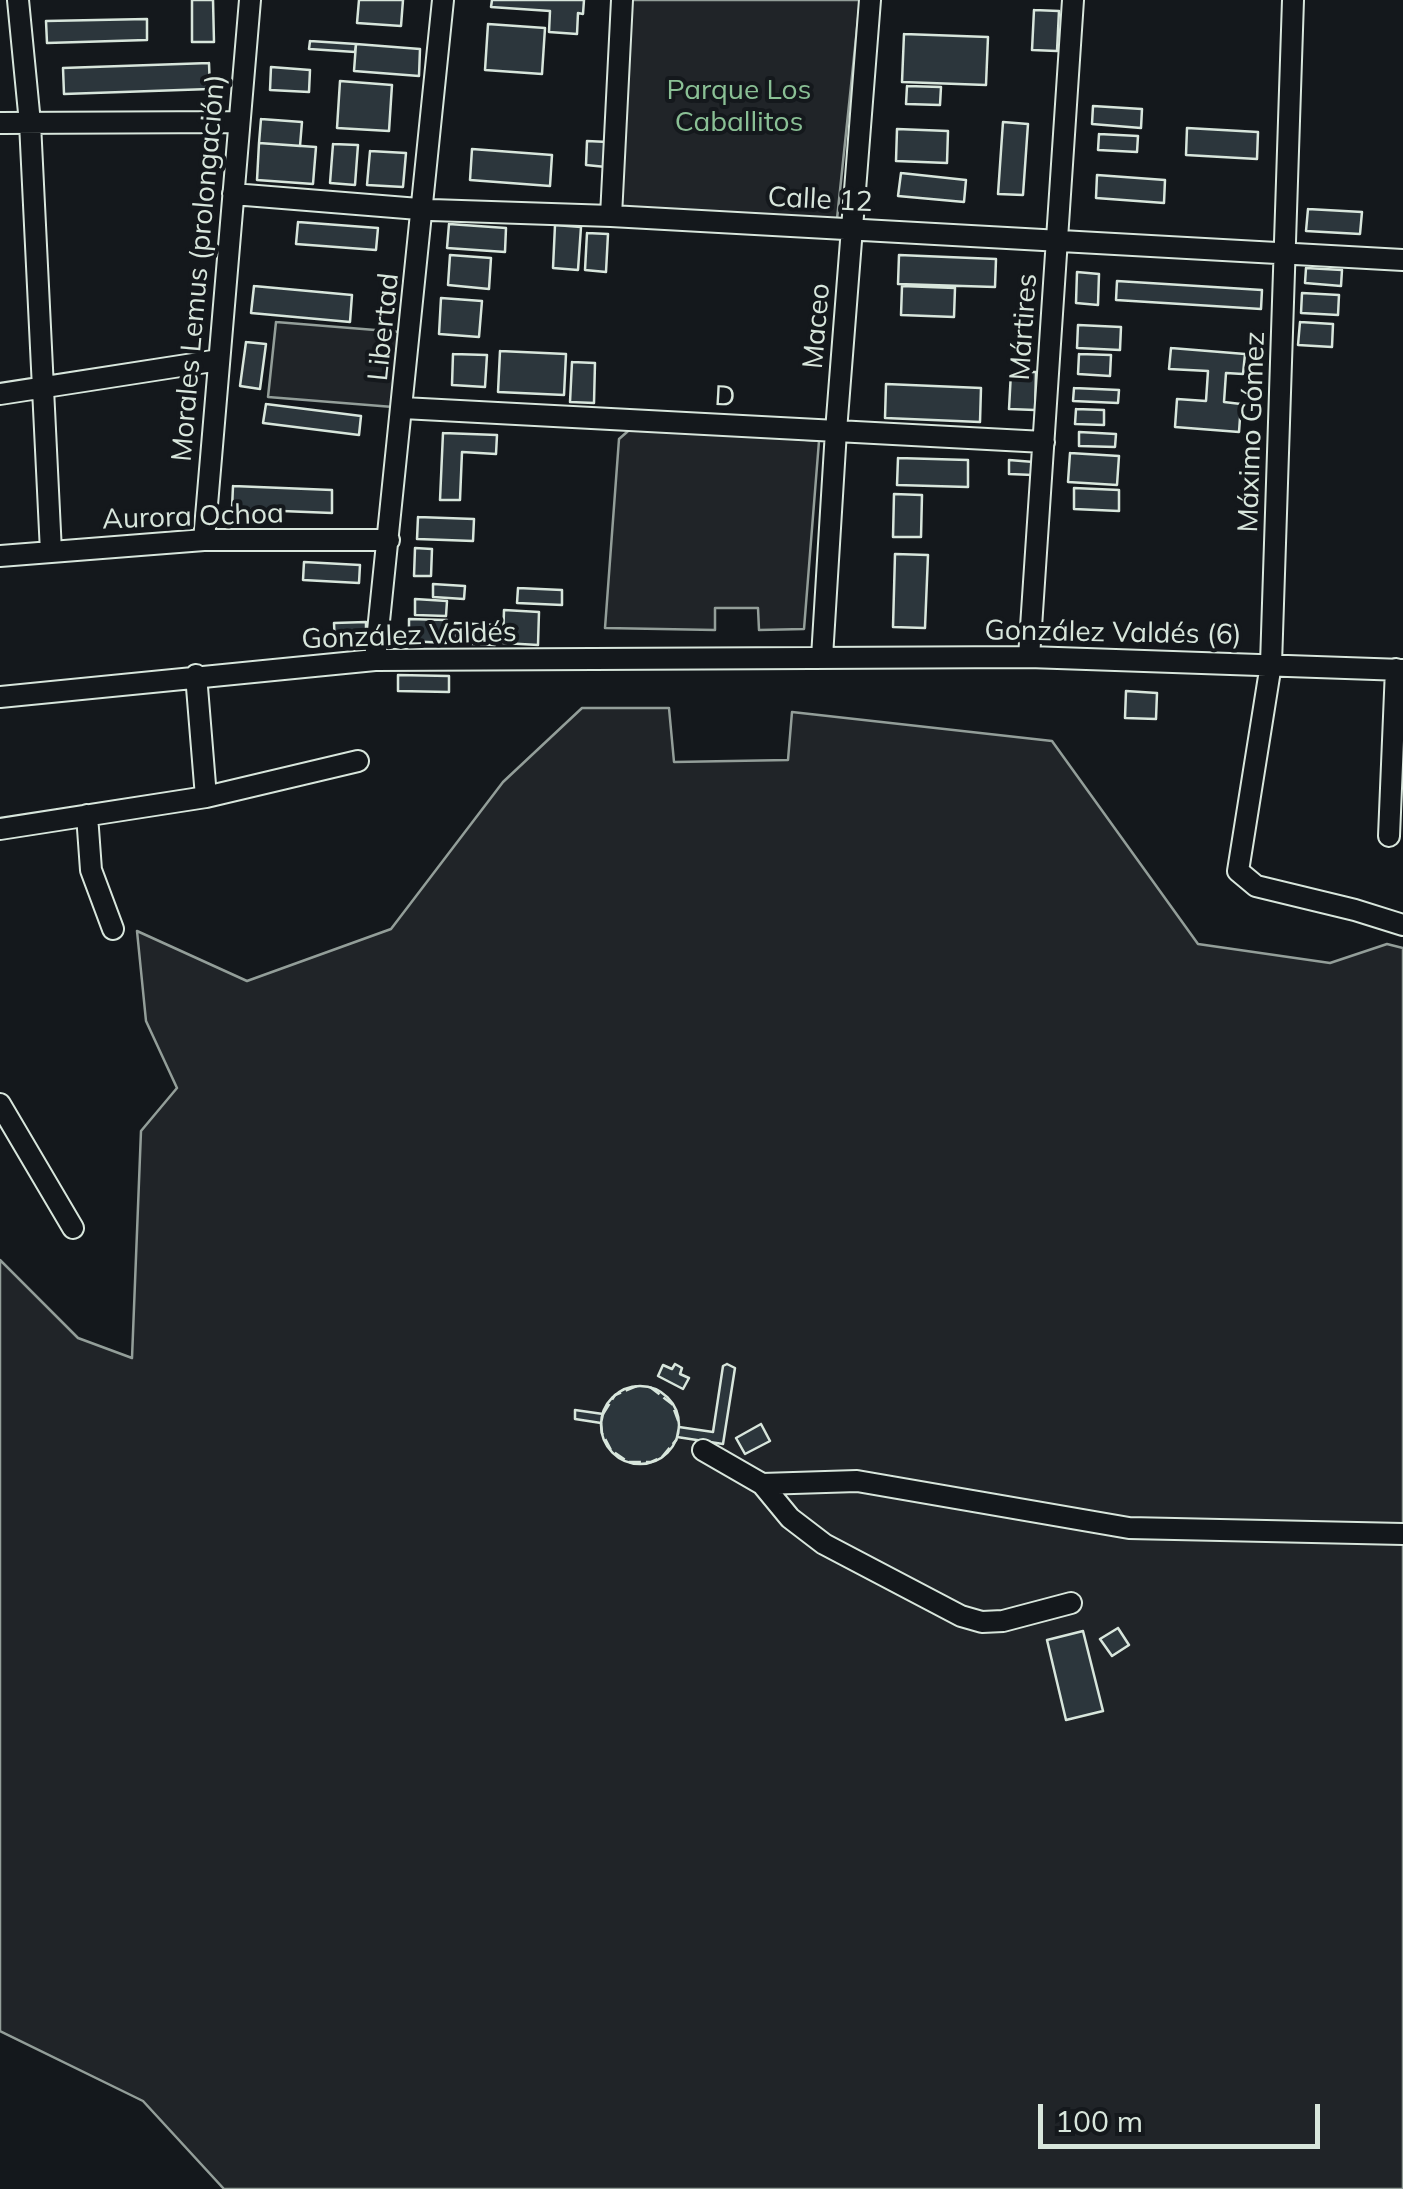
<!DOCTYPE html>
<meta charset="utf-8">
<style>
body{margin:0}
#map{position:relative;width:1403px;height:2189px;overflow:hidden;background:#14181c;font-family:Mulish,sans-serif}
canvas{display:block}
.scale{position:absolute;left:1038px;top:2104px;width:282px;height:45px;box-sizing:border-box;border:5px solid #d8e6dc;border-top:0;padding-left:12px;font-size:30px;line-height:35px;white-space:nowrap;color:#d8e6dc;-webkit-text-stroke:8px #14181c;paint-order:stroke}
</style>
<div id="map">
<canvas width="1403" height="2189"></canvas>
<div class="scale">100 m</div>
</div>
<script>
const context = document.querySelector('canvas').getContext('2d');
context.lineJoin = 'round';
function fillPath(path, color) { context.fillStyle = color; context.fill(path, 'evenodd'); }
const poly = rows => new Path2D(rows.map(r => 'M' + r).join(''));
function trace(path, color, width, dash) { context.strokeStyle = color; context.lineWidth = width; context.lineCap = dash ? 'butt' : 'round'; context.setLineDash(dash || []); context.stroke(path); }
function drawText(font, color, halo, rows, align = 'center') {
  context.font = font + ' Mulish,sans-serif'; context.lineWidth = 8; context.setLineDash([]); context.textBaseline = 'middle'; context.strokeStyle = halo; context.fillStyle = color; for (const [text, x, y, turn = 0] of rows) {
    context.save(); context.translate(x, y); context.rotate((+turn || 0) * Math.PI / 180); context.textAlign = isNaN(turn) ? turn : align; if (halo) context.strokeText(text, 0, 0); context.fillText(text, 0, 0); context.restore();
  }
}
const green = poly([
 [628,0,860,0,837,219,617,207,628,0],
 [276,322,400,332,393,407,268,397,276,322],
 [635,425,819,441,804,629,759,630,758,608,715,608,715,630,605,628,619,439,635,425],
 [582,708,669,708,674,762,788,760,792,712,1052,741,1198,944,1330,963,1387,944,1403,948,1403,2189,224,2189,143,2101,0,2031,0,1260,78,1338,132,1358,141,1131,177,1088,146,1021,137,931,247,981,391,929,503,782,582,708]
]);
fillPath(green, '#202428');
trace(green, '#939e99', 2.5);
const building = poly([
 [192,0,213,0,214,42,192,42,192,0],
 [359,0,403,0,401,26,357,23,359,0],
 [492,0,584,0,583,14,578,13,577,34,549,32,550,11,491,7,492,0],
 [1034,10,1059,11,1057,51,1032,50,1034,10],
 [147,19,147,40,47,43,46,21,147,19],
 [488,24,545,28,542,74,485,70,488,24],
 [904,34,988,37,986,85,902,82,904,34],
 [310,41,356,44,355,52,309,49,310,41],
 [356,44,420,49,419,76,354,71,356,44],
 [209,63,210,89,64,94,63,68,209,63],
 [271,67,310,70,309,92,270,90,271,67],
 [340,81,392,85,389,131,337,128,340,81],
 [907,86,941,87,940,105,906,104,907,86],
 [1093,106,1142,109,1141,128,1092,124,1093,106],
 [261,119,302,122,300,146,259,143,261,119],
 [1003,122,1028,124,1023,195,998,194,1003,122],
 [1187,128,1258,132,1257,159,1186,155,1187,128],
 [897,129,948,131,947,163,896,161,897,129],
 [1099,134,1138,136,1137,152,1098,150,1099,134],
 [587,141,608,142,606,167,586,165,587,141],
 [259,143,316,147,313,184,257,180,259,143],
 [333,144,358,145,355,185,330,183,333,144],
 [472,149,552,155,550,186,470,180,472,149],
 [370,151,406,153,403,187,367,185,370,151],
 [901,173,966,180,964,202,898,196,901,173],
 [1097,175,1165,180,1164,203,1096,198,1097,175],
 [1308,209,1362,212,1360,234,1306,231,1308,209],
 [298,222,378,228,376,250,296,244,298,222],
 [449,224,506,228,505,252,447,248,449,224],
 [555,225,581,227,578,270,553,268,555,225],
 [587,233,608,234,606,272,585,270,587,233],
 [450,255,491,258,489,289,448,285,450,255],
 [899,255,996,259,995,287,898,284,899,255],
 [1306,268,1342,270,1341,286,1305,283,1306,268],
 [1077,272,1099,274,1098,305,1076,303,1077,272],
 [1117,281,1262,290,1261,309,1116,300,1117,281],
 [254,286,352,295,350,322,251,313,254,286],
 [902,286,955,288,954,317,901,315,902,286],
 [1302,293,1339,295,1338,315,1301,313,1302,293],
 [441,298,482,301,479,337,439,334,441,298],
 [1300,322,1333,324,1332,347,1298,345,1300,322],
 [1078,325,1121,327,1120,350,1077,348,1078,325],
 [246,342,266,344,260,389,240,386,246,342],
 [1171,348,1245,354,1243,374,1226,373,1224,402,1241,404,1239,432,1175,427,1177,399,1206,401,1208,371,1169,369,1171,348],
 [500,351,566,354,564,395,498,392,500,351],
 [453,354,487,355,485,387,452,385,453,354],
 [1079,354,1111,355,1110,376,1078,374,1079,354],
 [572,362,595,363,594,403,570,402,572,362],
 [1011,372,1036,372,1035,410,1009,409,1011,372],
 [886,384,981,388,980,422,885,418,886,384],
 [1074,388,1119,390,1118,403,1073,401,1074,388],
 [266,404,361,416,359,435,263,423,266,404],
 [1076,409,1104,410,1104,425,1075,424,1076,409],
 [1079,432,1116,434,1115,447,1079,446,1079,432],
 [443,433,497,435,496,454,462,452,460,500,440,500,443,433],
 [1070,453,1119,456,1117,485,1068,482,1070,453],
 [898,458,968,460,968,487,897,485,898,458],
 [1009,460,1034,462,1033,475,1009,474,1009,460],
 [233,486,332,490,332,513,232,509,233,486],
 [1074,488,1119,490,1119,511,1074,509,1074,488],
 [894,494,922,495,921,537,893,537,894,494],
 [418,517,474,519,473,541,417,539,418,517],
 [415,548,432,549,431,576,414,576,415,548],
 [895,554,928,555,925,628,893,627,895,554],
 [304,562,360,565,359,583,303,580,304,562],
 [433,584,465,586,464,599,433,597,433,584],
 [518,588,562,590,562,605,517,603,518,588],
 [415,599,447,601,446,616,415,615,415,599],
 [504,610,539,612,538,645,503,643,504,610],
 [409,619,447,620,446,643,409,641,409,619],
 [366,622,366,645,335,645,334,623,366,622],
 [455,623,496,625,495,645,454,643,455,623],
 [398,675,449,676,449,692,398,691,398,675],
 [1126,691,1157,693,1156,719,1125,718,1126,691],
 [675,1364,682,1368,680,1374,689,1378,683,1389,658,1376,663,1365,672,1369,675,1364],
 [727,1364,735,1368,723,1444,677,1437,679,1427,713,1432,723,1366,727,1364],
 '601 1425a39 39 0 1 1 78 0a39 39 0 1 1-78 0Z',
 [575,1410,603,1414,601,1423,575,1419,575,1410],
 [761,1424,770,1441,745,1454,736,1438,761,1424],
 [1118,1628,1129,1645,1112,1656,1100,1639,1118,1628],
 [1083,1631,1103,1711,1066,1720,1047,1640,1083,1631]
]);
fillPath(building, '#2c363c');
trace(building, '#d8e6dc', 2.5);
const minor = poly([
 [18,0,30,123,51,552],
 [1293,0,1271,664,1238,871,1256,886,1355,910,1403,925],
 [0,123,239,122],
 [233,194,431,210,611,216,1403,260],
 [611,216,622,0],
 [0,394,219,360],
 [403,408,1044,442],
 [204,540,250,0],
 [0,556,204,540,389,540],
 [822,657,836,431,870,0],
 [1029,657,1073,0],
 [375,660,443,0],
 [196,675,206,797],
 [0,697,375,660,1029,657,1403,670],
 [87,815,91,870,113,929],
 [0,829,206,797,358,761],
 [1389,836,1396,669],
 [0,1104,73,1228],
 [703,1450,762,1484,790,1518,824,1544,961,1616,982,1622,1003,1621,1071,1603],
 [762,1484,857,1481,1129,1528,1403,1534]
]);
trace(minor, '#d8e6dc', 24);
trace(minor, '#14181c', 20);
trace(poly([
 [650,1387,672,1404,679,1423],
 [603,1414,615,1395,637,1386],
 [601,1423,602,1433,611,1450,628,1462,651,1462,662,1457,677,1439]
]), '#d8e6dc', 2.5, [12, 5]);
drawText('28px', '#8ac095', '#14181c', [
 ["Parque Los",739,91],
 ["Caballitos",739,123]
]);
drawText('28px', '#d8e6dc', '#14181c', [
 ["Calle 12",820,200,3],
 ["Morales Lemus (prolongación)",199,268,-85],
 ["Maceo",817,326,-85],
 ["Libertad",384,327,-84],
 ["Mártires",1024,327,-86],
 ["D",725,397,3],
 ["Máximo Gómez",1252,432,-88],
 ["Aurora Ochoa",193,517,-2],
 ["González Valdés (6)",1113,633,1],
 ["González Valdés",409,636,-2]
]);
</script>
